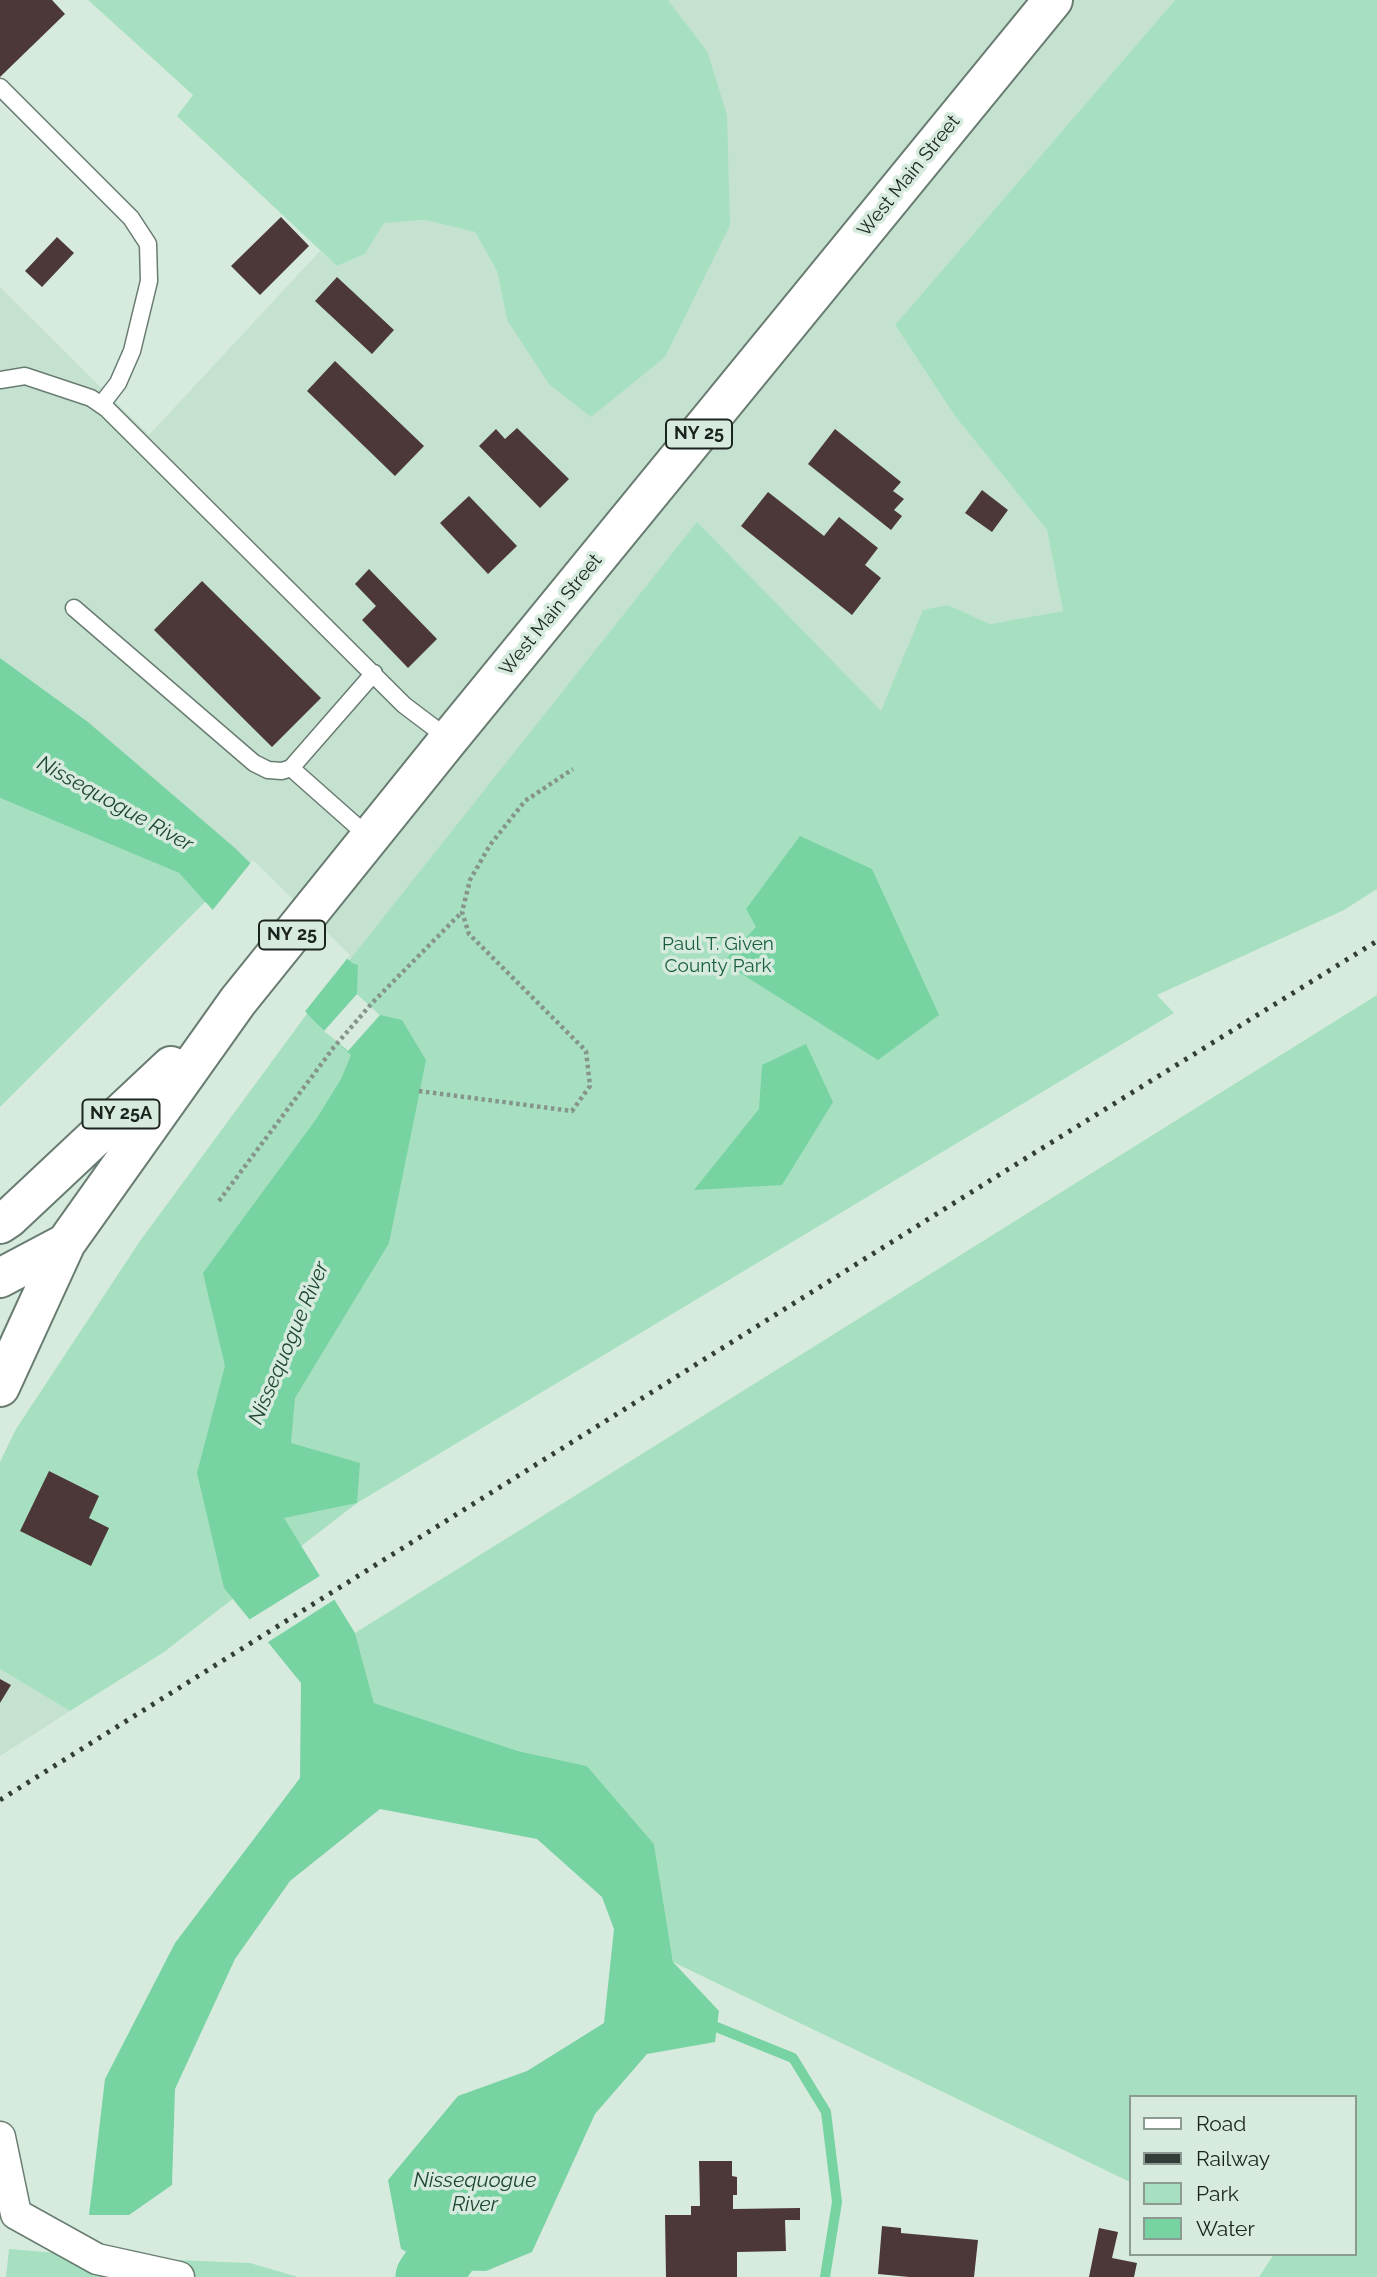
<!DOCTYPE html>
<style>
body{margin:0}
#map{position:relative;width:1377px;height:2277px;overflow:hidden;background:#d6ebde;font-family:Raleway,sans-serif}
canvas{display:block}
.legend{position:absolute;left:1129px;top:2095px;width:228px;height:161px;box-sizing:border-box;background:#d6ebde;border:2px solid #8b9b91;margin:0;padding:9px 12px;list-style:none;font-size:21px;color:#1b231e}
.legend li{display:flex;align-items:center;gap:14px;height:35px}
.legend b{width:35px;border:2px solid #8b9b91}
</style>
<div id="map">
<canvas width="1377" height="2277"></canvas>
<ul class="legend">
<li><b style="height:9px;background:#fff"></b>Road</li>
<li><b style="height:9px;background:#343e38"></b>Railway</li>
<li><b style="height:19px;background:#a7e0c0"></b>Park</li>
<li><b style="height:19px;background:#77d3a2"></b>Water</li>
</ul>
</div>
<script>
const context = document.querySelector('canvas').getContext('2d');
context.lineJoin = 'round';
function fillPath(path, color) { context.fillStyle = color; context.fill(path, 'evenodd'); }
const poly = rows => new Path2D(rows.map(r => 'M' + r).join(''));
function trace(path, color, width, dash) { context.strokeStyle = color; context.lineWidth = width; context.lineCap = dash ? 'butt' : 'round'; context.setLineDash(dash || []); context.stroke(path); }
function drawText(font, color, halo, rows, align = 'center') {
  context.font = font + ' Raleway,sans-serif'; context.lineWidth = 7; context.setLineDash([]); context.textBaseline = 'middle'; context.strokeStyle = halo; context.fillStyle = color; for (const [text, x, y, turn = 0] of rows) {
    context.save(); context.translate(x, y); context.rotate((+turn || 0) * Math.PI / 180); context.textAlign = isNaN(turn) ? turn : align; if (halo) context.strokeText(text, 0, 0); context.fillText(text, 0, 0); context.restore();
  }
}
fillPath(poly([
 [668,0,1175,0,895,325,955,416,1047,530,1063,611,990,624,948,605,881,712,692,529,351,960,235,848,88,722,0,658,0,287,149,435,320,251,337,266,365,254,384,223,425,220,475,232,497,271,507,320,707,51],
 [0,1669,70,1711,0,1756]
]), '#c5e1d0');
fillPath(poly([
 [88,0,668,0,707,51,727,115,730,225,665,357,591,417,549,384,507,320,497,271,475,232,425,220,384,223,365,254,337,266,177,116,193,95],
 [1175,0,1377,0,1377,889,1344,910,1157,995,1174,1013,357,1503,164,1652,70,1711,0,1669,0,1462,16,1429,140,1241,306,1015,697,522,881,711,923,610,948,605,990,624,1063,611,1047,530,955,416,895,325],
 [0,798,179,873,206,901,0,1107],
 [1377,995,1377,2277,1259,2277,1274,2254,1354,2254,1354,2097,1130,2097,1130,2182,673,1962,654,1844,587,1766,518,1751,374,1703,355,1633],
 [9,2249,106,2257,250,2263,298,2277,6,2277]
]), '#a7e0c0');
fillPath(poly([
 [0,658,88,722,235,848,352,963,358,965,357,994,380,1015,402,1020,426,1060,389,1243,295,1398,291,1443,360,1463,357,1503,284,1518,355,1633,374,1703,518,1751,587,1766,654,1844,673,1962,719,2011,715,2042,647,2054,595,2114,532,2252,486,2271,440,2270,401,2249,388,2180,458,2096,527,2071,604,2023,614,1929,602,1897,537,1839,380,1809,290,1881,235,1959,175,2089,172,2185,129,2215,89,2215,105,2079,175,1943,300,1778,301,1683,224,1588,197,1473,225,1366,203,1273,317,1118,341,1079,351,1055,314,1021,179,873,0,798],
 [800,836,872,869,939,1015,878,1060,723,962,756,927,746,909],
 [806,1044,833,1102,782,1185,694,1190,759,1109,762,1065]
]), '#77d3a2');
fillPath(poly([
 [253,860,350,955,303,1014,211,912],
 [357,994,380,1015,348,1051,324,1031],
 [323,1574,337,1598,265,1644,247,1621]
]), '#d6ebde');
trace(poly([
 [704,2022,793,2058,826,2112,837,2202,825,2277]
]), '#77d3a2', 10);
trace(poly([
 [428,2277,486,2194]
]), '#77d3a2', 65);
fillPath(poly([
 [0,0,52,0,65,14,0,77],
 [281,217,309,246,260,295,231,266],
 [57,237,74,253,42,287,25,271],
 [337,277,394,330,372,354,315,301],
 [335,361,424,446,395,476,307,391],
 [517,428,569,479,540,508,479,446,496,429,505,439],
 [835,429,901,482,893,491,904,499,894,510,902,516,891,530,808,464],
 [982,490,1008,510,992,532,965,513],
 [768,492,824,536,839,517,878,548,865,565,881,578,852,615,741,526],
 [469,496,517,546,488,574,440,523],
 [369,569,437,639,408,668,362,620,376,606,355,584],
 [202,581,321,698,272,747,154,630],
 [49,1471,99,1496,89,1518,109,1528,91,1566,20,1531],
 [0,1679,11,1685,0,1703],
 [699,2161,732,2161,732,2176,737,2177,737,2195,733,2195,733,2209,800,2208,800,2220,785,2220,786,2251,737,2252,737,2277,666,2277,665,2215,691,2215,691,2206,700,2206],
 [882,2226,901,2228,901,2233,978,2240,974,2277,909,2277,878,2274],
 [1099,2228,1118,2232,1112,2258,1137,2263,1134,2277,1089,2277]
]), '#4c3838');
const lane = poly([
 [0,87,131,218,148,244,149,281,132,351,118,383,101,405],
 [0,380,25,376,91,398,107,409,404,705,449,739],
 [74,608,254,763,268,770,282,771,291,768,370,838],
 [291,768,374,673]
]);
const street = poly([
 [0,2137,16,2214,97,2259,179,2277]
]);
const primary = poly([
 [0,1224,9,1218,171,1066],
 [0,1278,66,1243],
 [0,1387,66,1243,238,1001,449,739,1053,0]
]);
trace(lane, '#697c71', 19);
trace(street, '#697c71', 33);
trace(primary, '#697c71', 42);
trace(poly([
 [419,1091,572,1111,590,1086,586,1051,469,934,462,912,470,880,490,845,525,801,573,769],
 [219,1201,334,1047,373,1002,462,912]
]), '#86958c', 4.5, [3.5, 3.5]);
trace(lane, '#fff', 16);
trace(street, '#fff', 30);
trace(primary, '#fff', 38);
trace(poly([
 [0,1800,1002,1173,1377,941]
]), '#343e38', 5, [3.5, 7]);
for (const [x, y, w] of [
 [699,434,66],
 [292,935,66],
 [121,1114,77]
]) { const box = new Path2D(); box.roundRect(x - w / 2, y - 14.5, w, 29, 5); context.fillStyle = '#d6ebde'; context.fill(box); trace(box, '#1b231e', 2); }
drawText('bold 18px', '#1b231e', null, [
 ["NY 25",699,434],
 ["NY 25",292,935],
 ["NY 25A",121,1114]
]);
drawText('19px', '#1b231e', '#d6ebde', [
 ["West Main Street",909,176,-51],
 ["West Main Street",551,615,-51]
]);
drawText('19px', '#1a5e3f', '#d6ebde', [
 ["Paul T. Given",718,944],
 ["County Park",718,966]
]);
drawText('italic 21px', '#1f4632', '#d6ebde', [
 ["Nissequogue River",115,804,29],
 ["Nissequogue River",289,1343,-67],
 ["Nissequogue",475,2181],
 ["River",475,2205]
]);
</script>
